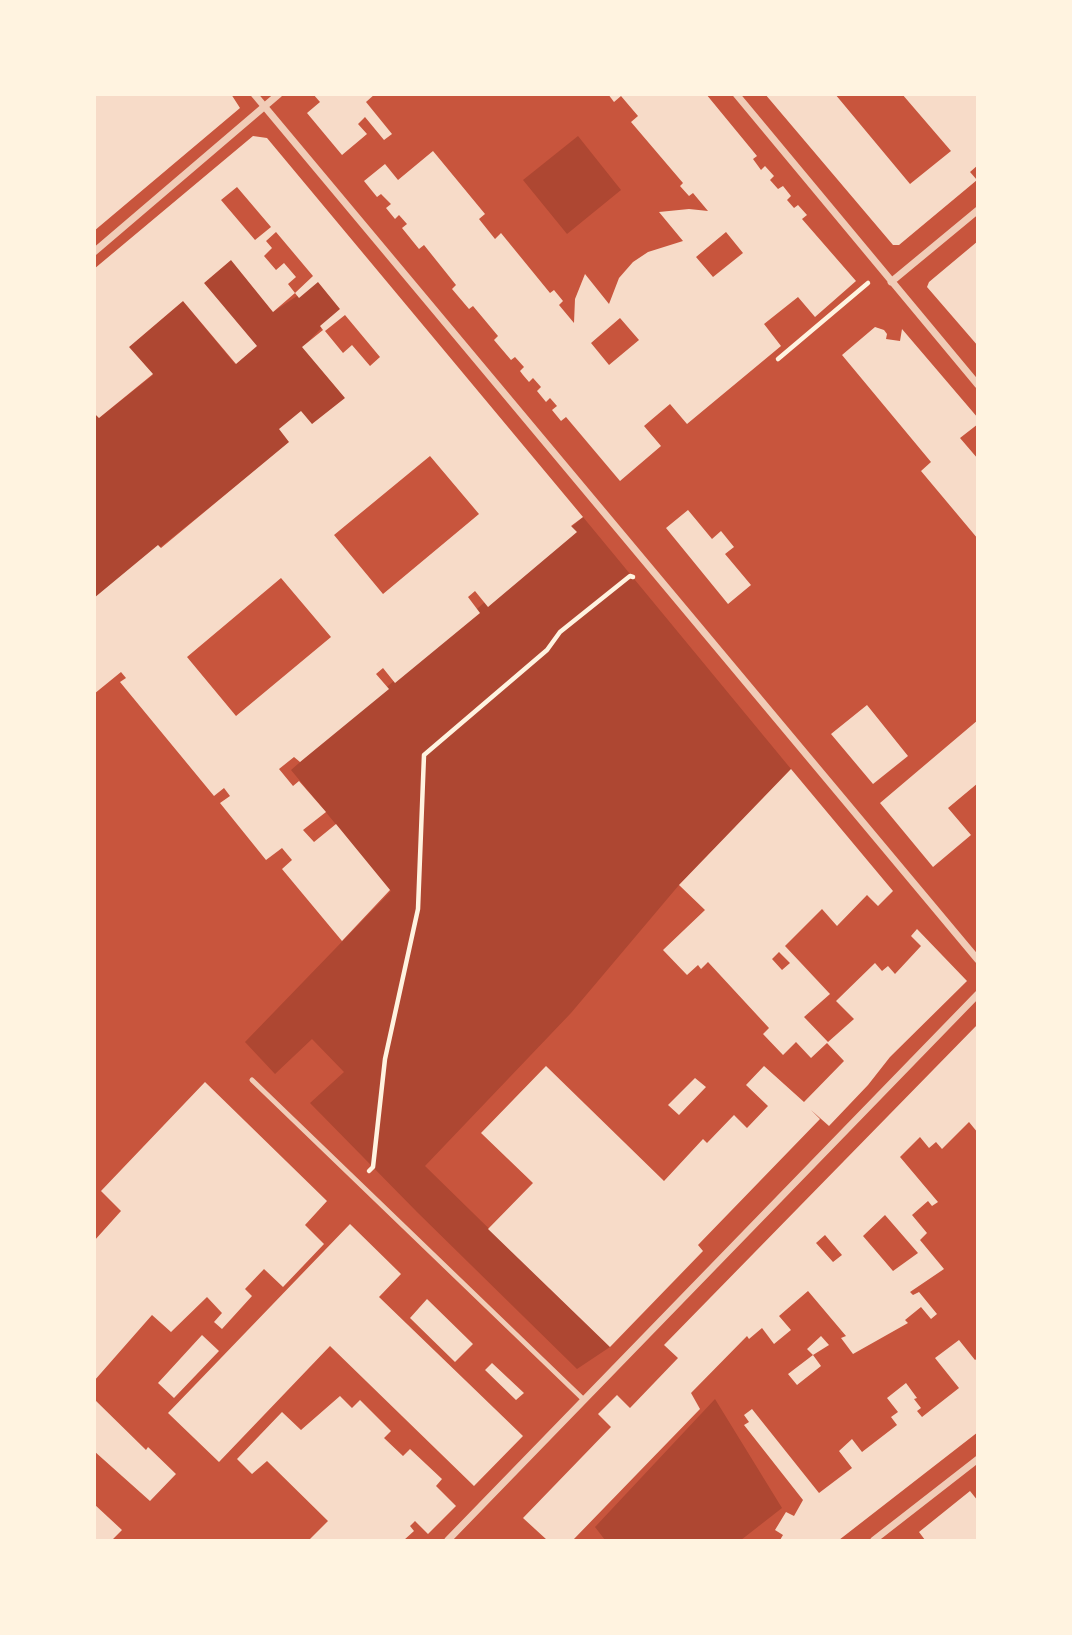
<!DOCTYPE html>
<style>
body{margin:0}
#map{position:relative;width:1072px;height:1635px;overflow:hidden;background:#c8553d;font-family:"DejaVu Sans",sans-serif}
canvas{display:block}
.frame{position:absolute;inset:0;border:96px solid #fff3e0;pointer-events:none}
</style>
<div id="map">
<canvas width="1072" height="1635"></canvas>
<div class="frame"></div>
</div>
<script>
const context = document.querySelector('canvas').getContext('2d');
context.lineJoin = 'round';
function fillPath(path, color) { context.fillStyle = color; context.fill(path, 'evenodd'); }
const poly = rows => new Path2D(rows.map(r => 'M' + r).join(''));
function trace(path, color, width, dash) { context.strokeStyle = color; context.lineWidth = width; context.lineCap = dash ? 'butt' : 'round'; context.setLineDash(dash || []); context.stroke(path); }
fillPath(poly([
 [578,136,621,190,567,234,523,180],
 [231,260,273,312,318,282,340,309,303,347,345,398,95,600,94,413,99,418,153,375,129,347,183,301,235,364,256,347,204,283],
 [583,517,791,769,679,885,571,1013,425,1166,610,1347,577,1369,417,1212,310,1103,344,1072,312,1039,275,1074,245,1042,391,891,291,770],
 [715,1399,782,1508,741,1540,605,1540,595,1527]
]), '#ae4732');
fillPath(poly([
 [94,94,231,94,240,108,94,231],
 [313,94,375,94,366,102,392,134,384,140,365,117,358,124,367,134,342,155,307,113,320,102],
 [608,94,706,94,757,156,753,159,761,170,765,166,774,176,770,180,778,189,783,186,791,196,787,200,794,208,798,205,807,215,802,219,856,281,815,317,798,297,764,324,781,346,687,424,670,404,644,426,661,446,620,481,566,417,561,421,552,410,557,406,550,398,546,402,537,391,541,387,533,378,529,382,523,375,520,371,524,367,515,357,511,360,494,340,498,336,473,306,469,309,452,289,456,285,424,245,419,249,402,228,407,224,399,215,395,219,386,208,391,204,381,194,377,197,364,181,385,164,398,180,433,151,485,214,479,219,495,239,501,233,550,293,554,290,563,301,559,305,574,323,575,299,585,274,609,304,619,278,633,262,648,252,683,241,659,212,689,209,708,211,693,193,689,196,680,186,683,183,631,122,638,116,621,96,614,102],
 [726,232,743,253,713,277,696,257],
 [620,318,639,340,609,365,591,343],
 [765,94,835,94,910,184,951,151,902,94,978,94,978,165,970,172,977,180,899,245,893,245],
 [253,136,267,138,583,517,571,526,577,532,488,607,475,591,468,597,480,613,395,683,383,668,376,674,389,689,300,762,294,757,279,769,293,786,299,781,326,812,303,830,314,842,336,824,390,890,342,941,282,869,292,860,282,848,266,860,220,803,230,796,224,788,214,796,120,682,126,678,121,672,94,694,94,598,158,545,161,548,289,442,279,429,301,411,312,424,345,398,302,347,323,330,320,326,340,309,318,282,299,298,295,293,273,312,231,260,204,283,257,346,236,364,183,301,129,347,153,374,99,418,94,413,94,269],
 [237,187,271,227,255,240,221,200],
 [276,232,313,276,295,293,288,284,296,277,284,263,276,270,264,256,272,248,266,241],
 [345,315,380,357,370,366,352,345,343,353,325,331],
 [430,456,479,514,383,594,334,535],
 [281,578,331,637,236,716,187,657],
 [978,241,978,346,927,287,929,282],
 [875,327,884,330,887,334,886,339,900,341,902,329,978,418,978,424,960,438,978,459,978,539,921,471,931,462,842,355],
 [688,510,712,539,721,531,734,547,725,554,751,585,728,604,666,528],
 [867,705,908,756,873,784,831,734],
 [978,720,978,783,948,808,971,835,933,867,880,803],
 [791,769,893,891,878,906,867,895,837,926,822,909,785,946,830,994,804,1017,828,1042,854,1019,836,1001,875,963,882,971,888,966,895,974,921,946,911,936,917,929,967,981,890,1057,868,1085,829,1126,811,1110,820,1119,698,1245,703,1251,610,1347,488,1229,533,1183,481,1133,546,1066,664,1181,703,1139,707,1143,734,1115,747,1128,768,1106,746,1085,764,1066,804,1102,844,1061,827,1043,811,1058,796,1042,783,1055,763,1034,769,1028,708,962,701,969,698,965,687,975,663,950,705,910,679,885],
 [779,952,790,963,782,970,772,959],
 [978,1024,978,1133,969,1122,942,1149,936,1142,929,1148,920,1137,900,1157,938,1202,932,1206,928,1201,912,1215,927,1233,920,1240,944,1269,910,1292,913,1295,919,1292,937,1314,931,1319,921,1307,905,1320,908,1323,853,1354,841,1338,846,1336,808,1291,779,1316,791,1330,774,1344,762,1328,749,1339,747,1336,691,1393,700,1409,573,1540,547,1540,523,1518,611,1427,598,1414,617,1395,630,1408,678,1358,664,1345],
 [885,1215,918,1253,893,1271,863,1236],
 [825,1235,842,1255,833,1262,816,1243],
 [695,1078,706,1087,679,1115,668,1105],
 [205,1082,327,1201,305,1225,324,1244,283,1287,264,1269,245,1289,252,1296,222,1329,214,1322,222,1313,207,1297,171,1332,152,1315,94,1381,94,1241,121,1211,101,1191],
 [350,1224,401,1274,379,1297,523,1436,474,1486,330,1346,219,1462,168,1413],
 [427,1299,473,1344,455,1362,410,1318],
 [202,1335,219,1351,174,1398,158,1383],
 [821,1336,829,1345,813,1355,807,1349],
 [959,1340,975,1360,978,1358,978,1432,839,1540,780,1540,783,1535,775,1530,786,1512,794,1516,803,1500,744,1425,749,1422,744,1415,752,1409,819,1493,852,1468,839,1451,852,1439,862,1452,897,1425,891,1417,898,1412,887,1398,906,1383,917,1398,914,1399,921,1408,917,1411,922,1417,959,1388,935,1358],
 [813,1355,821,1366,797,1385,788,1374],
 [492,1363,524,1393,516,1400,485,1370],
 [340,1396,352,1408,360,1400,391,1431,384,1438,403,1456,410,1449,442,1479,436,1486,456,1506,428,1534,415,1521,410,1526,414,1531,404,1540,309,1540,328,1521,267,1461,252,1474,237,1459,282,1412,301,1430],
 [94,1399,146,1450,148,1447,176,1474,150,1501,94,1451],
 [970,1491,978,1501,978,1540,925,1540,919,1532],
 [94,1504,122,1530,112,1540,94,1540]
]), '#f7dbc8');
trace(poly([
 [778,359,868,283],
 [369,1171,373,1167,385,1059,418,909,424,755,547,650,560,632,630,576,633,577]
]), '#fff3e0', 4.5);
trace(poly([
 [252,1080,584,1400]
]), '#f1ccb7', 5);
trace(poly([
 [254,94,978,960],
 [736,94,978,385],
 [94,252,279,94],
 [891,282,978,210],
 [448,1540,978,994],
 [874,1540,978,1459]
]), '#f1ccb7', 7);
</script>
